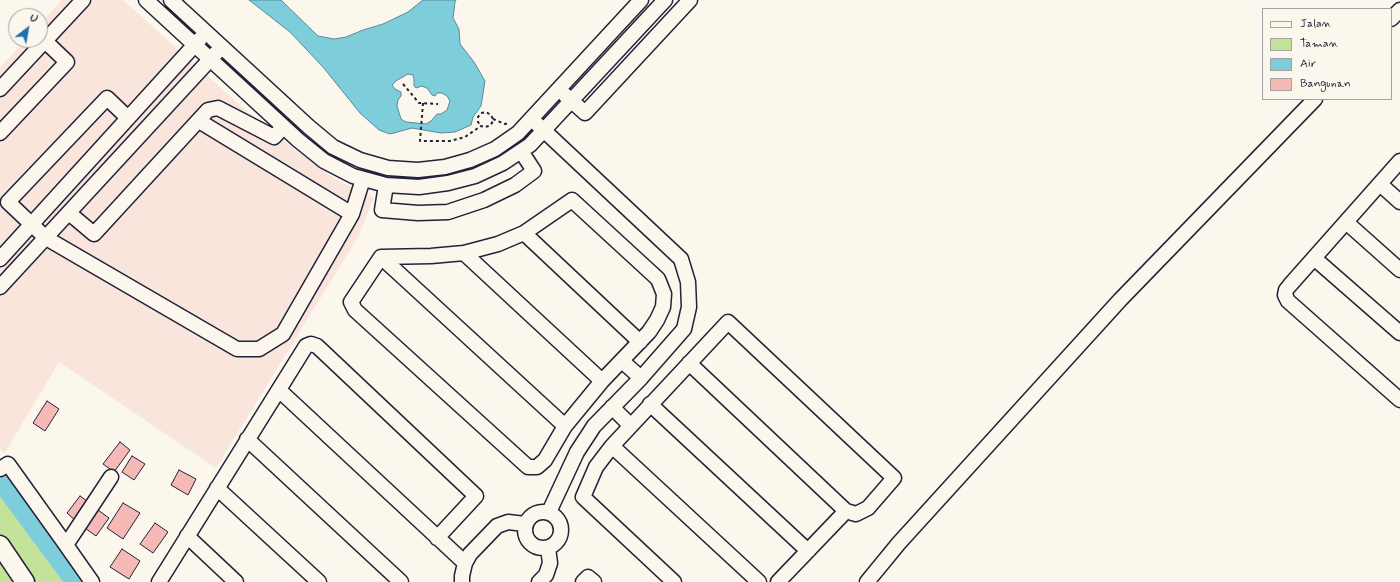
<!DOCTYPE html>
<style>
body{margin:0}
#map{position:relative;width:1400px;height:582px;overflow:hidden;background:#fbf7ec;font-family:Mynerve,sans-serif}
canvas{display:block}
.legend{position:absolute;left:1262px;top:8px;width:130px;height:92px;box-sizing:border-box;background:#fbf7ec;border:1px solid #a4a2a5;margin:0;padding:5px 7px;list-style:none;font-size:12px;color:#22223b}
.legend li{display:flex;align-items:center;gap:8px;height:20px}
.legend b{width:20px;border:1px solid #a4a2a5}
.north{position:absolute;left:8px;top:8px;width:40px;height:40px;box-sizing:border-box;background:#fbf7ec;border:1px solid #a4a2a5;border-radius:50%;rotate:31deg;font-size:11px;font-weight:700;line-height:16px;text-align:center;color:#22223b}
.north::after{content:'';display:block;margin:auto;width:14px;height:18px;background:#1f6fb2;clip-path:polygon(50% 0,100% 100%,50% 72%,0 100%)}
</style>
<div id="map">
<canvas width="1400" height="582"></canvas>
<ul class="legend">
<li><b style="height:5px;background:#fbf7ec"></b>Jalan</li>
<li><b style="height:11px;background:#c3e39b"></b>Taman</li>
<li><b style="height:11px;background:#7ecddb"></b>Air</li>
<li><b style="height:11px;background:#f5bab6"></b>Bangunan</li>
</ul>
<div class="north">U</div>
</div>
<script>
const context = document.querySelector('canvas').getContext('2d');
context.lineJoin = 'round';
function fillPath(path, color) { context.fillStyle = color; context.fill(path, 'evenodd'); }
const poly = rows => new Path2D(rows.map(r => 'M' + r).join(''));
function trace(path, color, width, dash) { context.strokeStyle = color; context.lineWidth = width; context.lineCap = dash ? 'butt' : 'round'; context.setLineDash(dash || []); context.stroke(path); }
fillPath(poly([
 [62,0,123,0,260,123,335,179,374,198,358,237,216,468,59,362,4,454,0,448,0,68,25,40,40,40,40,24]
]), '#f9e5dc');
fillPath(poly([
 [0,487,67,582,0,582]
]), '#c3e39b');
const water = poly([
 [249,0,281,0,318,36,334,39,346,37,363,30,383,24,408,12,423,0,456,0,455,2,453,18,459,29,460,44,474,62,485,81,481,106,473,117,471,125,455,132,441,133,412,128,390,134,379,130,360,113,323,67,290,32,249,0],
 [408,74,413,75,414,79,414,86,416,88,422,86,427,88,432,95,435,96,437,93,442,93,447,96,450,101,447,110,441,114,437,114,431,121,426,124,406,122,401,119,397,106,398,100,401,96,401,92,395,89,392,85,396,81,408,74]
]);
fillPath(water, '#7ecddb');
trace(water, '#59899b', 1);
trace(poly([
 [0,478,77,582]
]), '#7ecddb', 22);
const building = poly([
 [47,401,59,409,45,431,33,423,47,401],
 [120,442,130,450,114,472,103,464,120,442],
 [132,456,145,464,134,480,122,472,132,456],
 [179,470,196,479,188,495,171,485,179,470],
 [80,496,90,503,76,521,67,513,80,496],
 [123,503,140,513,123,539,107,528,123,503],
 [98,510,109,518,96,536,85,528,98,510],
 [155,523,168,532,153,553,140,544,155,523],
 [122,549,140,561,129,579,110,567,122,549]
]);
fillPath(building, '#f5bab6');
trace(building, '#22223b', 1);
const minor = poly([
 [146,0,298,140,324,161,353,176,386,185,419,187,448,183,475,176,503,163,530,145,665,0],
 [171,0,309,127,333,147,360,160,388,168,418,170,445,167,470,160,495,149,518,133,641,0],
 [1391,19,1400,10],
 [0,89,83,0],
 [565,95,585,113,690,0],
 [128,118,107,98,8,202,46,238,237,349,259,349,283,334,352,214,363,179],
 [199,121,352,214],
 [537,124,681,259,688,282,689,307,684,329,641,378,594,426,577,452,549,512],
 [0,133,67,62,45,41],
 [1400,161,1290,285,1286,290,1285,295,1288,301,1400,400],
 [1380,184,1400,202],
 [386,185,382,210,418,213,448,212,484,200,515,185,534,171,521,151],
 [572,200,658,279,664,294,663,307,657,320,649,332,602,381,565,426,545,460,537,467,528,467,355,310,351,302,381,257,431,256,464,253,498,244,524,233,572,200],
 [69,213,94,234,208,110,218,108,274,137,283,127],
 [1346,222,1400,270],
 [524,233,640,342],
 [464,253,602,381],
 [381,257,565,426],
 [1314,258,1400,333],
 [0,259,200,39],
 [0,287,216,53],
 [622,361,641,378],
 [689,363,846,511],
 [279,390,465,563],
 [650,404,808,551],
 [612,407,630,425],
 [247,439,401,582],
 [612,446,759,582],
 [0,469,8,464,66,545],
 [217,488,319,582],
 '525 530a18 18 0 1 1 36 0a18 18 0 1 1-36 0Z',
 [187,536,236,582],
 [92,582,66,545,111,477],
 [159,582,306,346,311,344,317,346,476,496,437,538],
 [462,582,462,576,465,563,470,554,497,526,508,522,525,524],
 [539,582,546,575,550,563,548,548],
 [583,582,588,577,594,582],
 [674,582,583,497,596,467,612,446,728,322,894,478,868,508,856,514,846,511,778,582],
 [867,582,899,543,1120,300,1315,99]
]);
const major = poly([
 [0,545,25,582]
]);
trace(minor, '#22223b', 17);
trace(major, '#22223b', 21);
trace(poly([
 [403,84,419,103,438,104],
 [423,103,420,141,450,141,465,137,481,126,485,127,489,126,492,123,493,119,491,115,486,112,481,113,478,117,478,122,481,126],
 [493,119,505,124,509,123]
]), '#22223b', 2, [3, 3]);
trace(minor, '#fbf7ec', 14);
trace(major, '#fbf7ec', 18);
</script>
